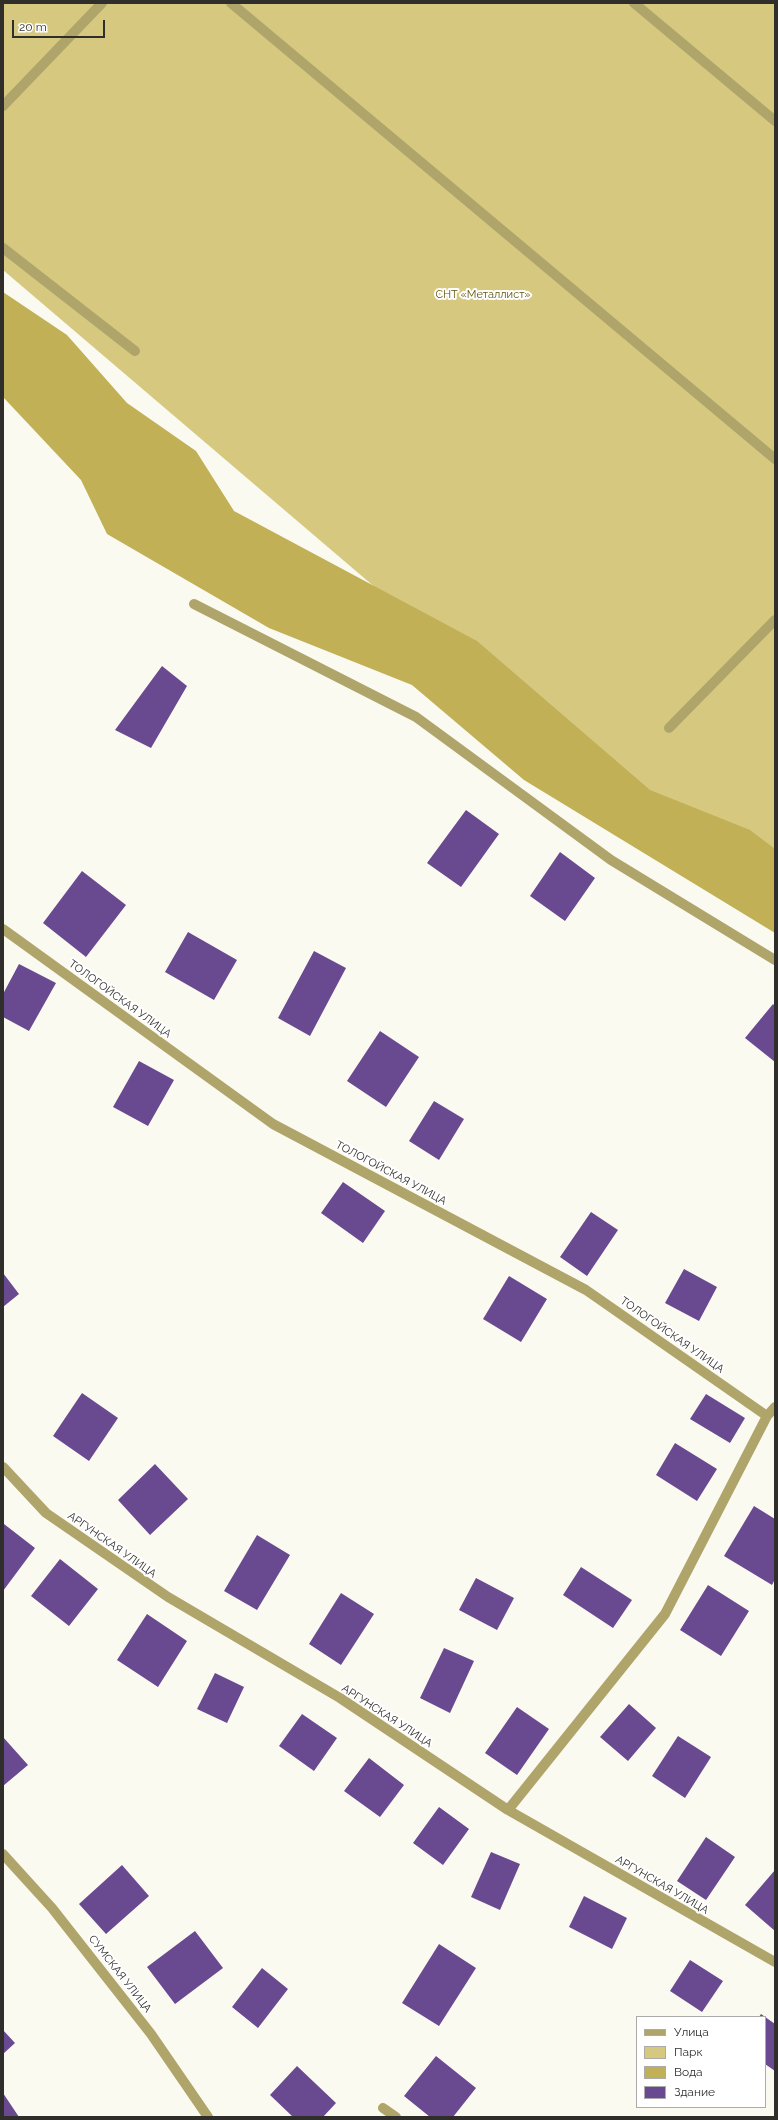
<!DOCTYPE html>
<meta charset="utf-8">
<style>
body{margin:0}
#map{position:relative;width:778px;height:2120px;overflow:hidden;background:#fbfaf1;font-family:Raleway,sans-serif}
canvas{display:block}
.frame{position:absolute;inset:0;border:4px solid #2f2e2b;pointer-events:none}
.legend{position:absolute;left:636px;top:2016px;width:130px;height:92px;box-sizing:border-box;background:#fff;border:1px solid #acabaa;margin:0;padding:5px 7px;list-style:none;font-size:12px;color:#2f2e2b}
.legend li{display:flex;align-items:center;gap:8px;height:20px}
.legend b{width:20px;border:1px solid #acabaa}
.scale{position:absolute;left:12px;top:20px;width:93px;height:18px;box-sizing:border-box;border:2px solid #2f2e2b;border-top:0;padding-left:5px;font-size:12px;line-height:14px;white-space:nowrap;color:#2f2e2b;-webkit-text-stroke:3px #fff;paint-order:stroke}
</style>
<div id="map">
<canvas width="778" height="2120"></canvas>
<div class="frame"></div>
<ul class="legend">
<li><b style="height:5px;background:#afa56a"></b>Улица</li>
<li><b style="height:11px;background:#d6c97f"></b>Парк</li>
<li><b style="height:11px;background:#c1b055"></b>Вода</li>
<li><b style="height:11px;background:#694a91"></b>Здание</li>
</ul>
<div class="scale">20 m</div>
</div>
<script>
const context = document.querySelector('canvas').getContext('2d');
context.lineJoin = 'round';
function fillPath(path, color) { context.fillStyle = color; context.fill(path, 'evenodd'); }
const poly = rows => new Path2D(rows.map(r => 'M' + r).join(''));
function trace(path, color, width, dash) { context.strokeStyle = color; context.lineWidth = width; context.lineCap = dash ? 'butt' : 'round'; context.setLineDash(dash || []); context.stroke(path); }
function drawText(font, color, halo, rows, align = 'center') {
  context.font = font + ' Raleway,sans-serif'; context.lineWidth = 4; context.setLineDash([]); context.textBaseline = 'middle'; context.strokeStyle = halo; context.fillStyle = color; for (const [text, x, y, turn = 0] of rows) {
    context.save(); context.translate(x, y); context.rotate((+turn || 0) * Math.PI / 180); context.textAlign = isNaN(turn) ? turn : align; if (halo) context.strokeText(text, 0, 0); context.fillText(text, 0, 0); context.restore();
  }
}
fillPath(poly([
 [3,3,775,3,775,870,581,763,3,270]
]), '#d6c97f');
fillPath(poly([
 [3,292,67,335,127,403,196,451,234,511,477,641,650,790,750,830,775,849,775,933,524,780,412,685,269,628,107,534,81,480,3,397]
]), '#c1b055');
fillPath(poly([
 [162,666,187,686,151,748,115,730],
 [466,810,499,834,461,887,427,863],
 [560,852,595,878,565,921,530,896],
 [82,871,126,905,86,957,43,923],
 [188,932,237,960,214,1000,165,972],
 [314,951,346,968,310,1036,278,1018],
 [19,964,56,983,29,1031,3,1017,3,994],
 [773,1004,775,1006,775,1062,745,1038],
 [380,1031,419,1057,386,1107,347,1081],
 [139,1061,174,1080,148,1126,113,1107],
 [434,1101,464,1119,439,1160,409,1141],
 [343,1182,385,1211,363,1243,321,1213],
 [591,1212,618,1230,587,1276,560,1257],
 [684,1269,717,1287,699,1321,665,1303],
 [3,1273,19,1294,3,1307],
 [509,1276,547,1299,521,1342,483,1319],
 [82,1393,118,1418,89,1461,53,1436],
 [706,1394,745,1418,730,1443,690,1419],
 [675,1443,717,1469,697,1501,656,1475],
 [155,1464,188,1499,150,1535,118,1500],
 [754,1506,775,1519,775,1579,772,1585,724,1556],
 [4,1524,35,1548,3,1591,3,1526],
 [257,1535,290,1555,257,1610,224,1591],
 [60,1559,98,1589,69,1626,31,1596],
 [581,1567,632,1600,613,1628,563,1595],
 [476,1578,514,1598,497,1630,459,1610],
 [708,1585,749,1611,721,1656,680,1630],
 [341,1593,374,1614,341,1665,309,1644],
 [147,1614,187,1641,158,1687,117,1660],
 [444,1648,474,1661,450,1713,420,1698],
 [215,1673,244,1687,227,1723,197,1709],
 [629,1704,656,1728,628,1761,600,1737],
 [517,1707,549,1729,517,1775,485,1753],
 [302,1714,337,1738,314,1771,279,1746],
 [678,1736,711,1757,685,1798,652,1776],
 [3,1737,28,1765,3,1786],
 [369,1758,404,1785,380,1817,344,1791],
 [439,1807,469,1829,443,1865,413,1843],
 [706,1837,735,1857,706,1900,677,1881],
 [491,1852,520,1864,500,1910,471,1897],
 [122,1865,149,1896,106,1934,79,1904],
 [775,1870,775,1931,745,1905],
 [584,1896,627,1918,612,1949,569,1927],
 [195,1931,223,1968,175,2004,147,1967],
 [439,1944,476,1968,439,2026,402,2003],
 [690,1960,723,1981,702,2012,670,1991],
 [262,1968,288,1989,258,2028,232,2007],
 [761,2014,775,2024,775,2071,765,2064,765,2017,759,2017],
 [3,2030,15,2043,3,2054],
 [436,2056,476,2088,453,2117,430,2117,404,2096],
 [297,2066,336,2103,323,2117,293,2117,270,2095],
 [3,2093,19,2117,3,2117]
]), '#694a91');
trace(poly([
 [231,3,775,459],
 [634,3,775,121],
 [3,106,102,3],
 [3,248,135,351],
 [194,604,416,717,611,860,775,960],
 [669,728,775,620],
 [3,929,273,1124,586,1290,767,1416],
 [3,1467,46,1513,168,1597,340,1698,508,1810,775,1962],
 [508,1810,665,1614,767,1416,775,1407],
 [3,1854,52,1908,151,2034,208,2117],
 [383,2108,396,2117]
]), '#afa56a', 10);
drawText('11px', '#61550e', '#fff', [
 ["СНТ «Металлист»",483,295]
]);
drawText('11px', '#2f2e2b', '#fff', [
 ["ТОЛОГОЙСКАЯ УЛИЦА",120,999,36],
 ["ТОЛОГОЙСКАЯ УЛИЦА",391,1173,28],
 ["ТОЛОГОЙСКАЯ УЛИЦА",672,1335,35],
 ["АРГУНСКАЯ УЛИЦА",112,1545,35],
 ["АРГУНСКАЯ УЛИЦА",387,1716,33],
 ["АРГУНСКАЯ УЛИЦА",662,1885,30],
 ["СУМСКАЯ УЛИЦА",120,1974,52]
]);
</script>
